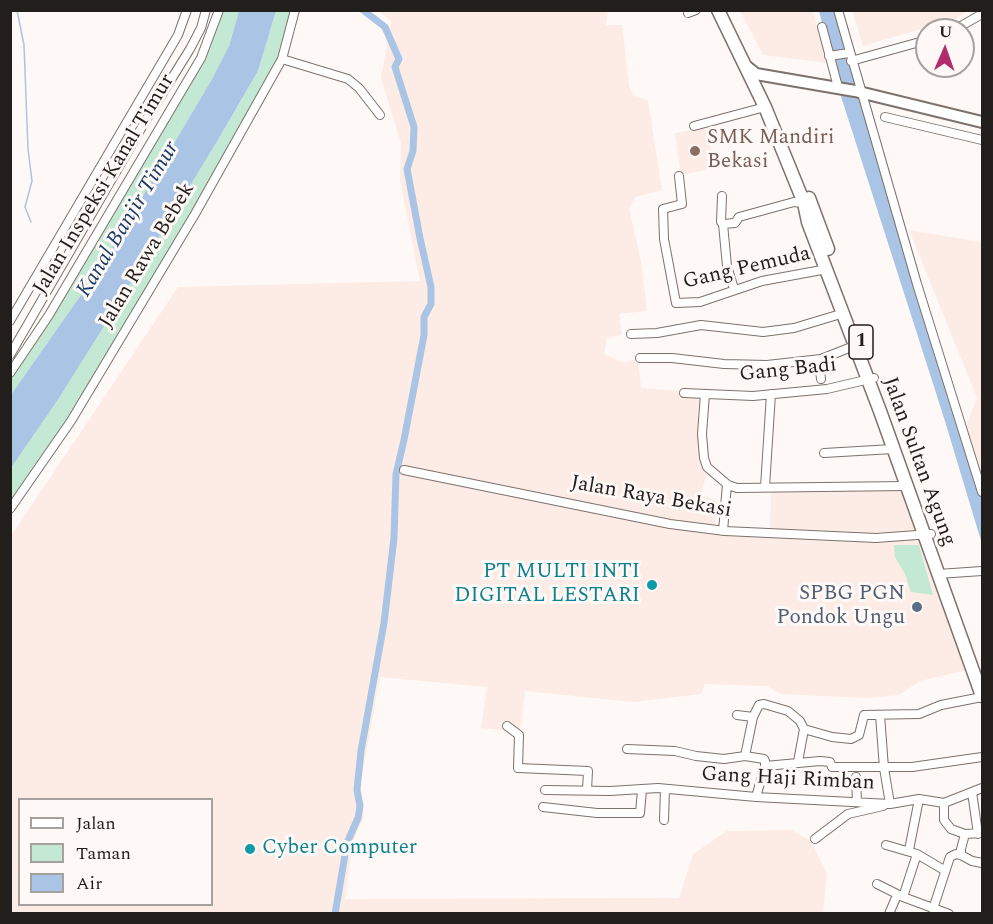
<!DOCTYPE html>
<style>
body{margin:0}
#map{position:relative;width:993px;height:924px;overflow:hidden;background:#fef9f6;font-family:Spectral,serif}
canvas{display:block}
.frame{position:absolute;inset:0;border:12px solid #221e1c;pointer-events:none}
.legend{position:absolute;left:18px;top:798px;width:195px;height:108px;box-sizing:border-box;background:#fef9f6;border:2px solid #a6a19f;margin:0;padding:8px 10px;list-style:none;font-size:18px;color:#221e1c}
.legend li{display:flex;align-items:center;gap:12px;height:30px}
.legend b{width:30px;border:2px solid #a6a19f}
.north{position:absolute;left:915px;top:18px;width:60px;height:60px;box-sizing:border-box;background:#fef9f6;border:2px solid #a6a19f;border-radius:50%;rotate:2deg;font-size:16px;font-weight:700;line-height:24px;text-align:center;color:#221e1c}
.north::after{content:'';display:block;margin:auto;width:21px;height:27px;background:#b22b6d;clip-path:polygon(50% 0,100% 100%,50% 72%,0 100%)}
</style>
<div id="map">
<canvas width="993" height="924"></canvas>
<div class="frame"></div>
<ul class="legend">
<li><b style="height:8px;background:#fff"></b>Jalan</li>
<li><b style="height:16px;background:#c3e8d3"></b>Taman</li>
<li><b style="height:16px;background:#aac4e5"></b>Air</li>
</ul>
<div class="north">U</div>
</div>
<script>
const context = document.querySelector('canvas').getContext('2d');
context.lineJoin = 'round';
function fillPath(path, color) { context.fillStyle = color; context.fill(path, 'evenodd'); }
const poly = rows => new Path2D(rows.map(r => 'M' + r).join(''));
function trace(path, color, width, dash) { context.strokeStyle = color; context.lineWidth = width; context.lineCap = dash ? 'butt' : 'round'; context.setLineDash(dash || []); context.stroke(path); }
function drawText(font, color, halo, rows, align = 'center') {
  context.font = font + ' Spectral,serif'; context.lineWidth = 6; context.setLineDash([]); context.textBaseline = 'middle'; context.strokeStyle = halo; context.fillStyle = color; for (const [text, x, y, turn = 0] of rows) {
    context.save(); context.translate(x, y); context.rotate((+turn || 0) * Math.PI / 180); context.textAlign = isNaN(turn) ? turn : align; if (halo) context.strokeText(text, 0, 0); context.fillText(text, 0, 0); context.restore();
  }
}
fillPath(poly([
 [378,11,608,11,606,25,622,25,629,86,633,95,648,100,662,190,636,197,629,208,641,261,647,311,619,314,622,335,607,338,604,354,622,362,638,360,641,388,702,393,708,468,701,495,717,501,715,529,742,531,770,529,771,486,907,486,967,670,920,681,899,695,867,698,780,694,767,686,705,684,701,694,633,702,525,691,520,732,481,728,487,687,380,677,360,786,364,817,353,842,345,899,679,898,693,854,727,831,791,830,810,840,827,873,823,913,11,914,11,536,178,287,420,281,400,180,401,143,381,78,391,21],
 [20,800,212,800,212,904,20,904],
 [740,11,813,11,827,63,763,55],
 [852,11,852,10,967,11,956,19,863,46],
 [705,128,717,168,681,175,675,133],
 [909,230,982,242,982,489,964,431,977,398]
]), '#fdece5');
fillPath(poly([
 [218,11,239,11,229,46,212,79,102,265,11,396,11,373,201,58],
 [276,11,295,11,282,59,86,395,11,507,11,468,54,405,220,137,258,71],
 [894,545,919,545,933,595,911,592,905,574,895,557]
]), '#c3e8d3');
fillPath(poly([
 [239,11,276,11,258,71,218,140,104,326,57,401,11,468,11,395,102,265,212,79,229,46],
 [819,11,838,11,982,491,982,544,944,418,838,87]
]), '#aac4e5');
trace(poly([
 [17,10,24,45,28,149,32,181,25,207,31,222]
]), '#aac4e5', 1.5);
trace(poly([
 [335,914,347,843,358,818,360,806,357,790,361,751,384,623,394,538,396,474,404,440,424,335,424,317,431,304,431,287,420,238,407,169,413,151,414,127,395,67,399,59,385,27,363,10]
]), '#aac4e5', 7);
const minor = poly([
 [838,10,917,284,982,492],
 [688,13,696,10],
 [822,27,838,87],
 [954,30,982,14],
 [829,56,849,53],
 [282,59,348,79,359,88,380,115],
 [851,61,927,40],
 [885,117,982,140],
 [694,126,765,107],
 [679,176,682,204,663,209,664,239,676,303,700,302,762,281,827,269],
 [722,196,721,222,723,224,735,223,739,217,794,202,804,203],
 [723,224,727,266,734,289],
 [10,321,178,35,187,10],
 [631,334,657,333,701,325,763,332,794,328,844,313],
 [10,355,146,120,190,49,201,28,206,10],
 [640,358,672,358,724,364,767,365,821,359,854,346],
 [819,360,821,379],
 [10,373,49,315,201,58,219,10],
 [684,393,753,396,827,389,874,378],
 [705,394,702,434,704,458,707,467,728,485,737,488,907,486],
 [824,453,893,449],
 [404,470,670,524,725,531,876,538,931,534],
 [765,487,771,394],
 [10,509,71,421,195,214,282,59,295,10],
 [723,531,727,484],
 [938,574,982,571],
 [737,715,753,717],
 [880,715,884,768,890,804],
 [507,726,519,735,518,768,588,771,587,790],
 [804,729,832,737,851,739,859,735,864,715,919,714,941,705,982,697],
 [627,749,675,751,696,756,724,759,745,756,764,759,765,761,765,766,756,797],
 [745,756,753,717,759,705,764,704,788,711,800,721,804,729,798,762],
 [765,766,820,761,830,762,832,767,912,767,982,757],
 [856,777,857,802],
 [545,790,610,791,658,788,756,797,890,804,919,799,944,803,982,788],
 [972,792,978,834],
 [944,803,944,820,951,829,965,834,982,833],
 [543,807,597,813,640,813,642,790],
 [664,820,665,789],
 [965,834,961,849,961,855,972,861,982,863],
 [815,839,848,814,883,806],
 [886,845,917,854,903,897],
 [909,850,919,799],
 [917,854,944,870],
 [877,884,903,897,949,914],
 [933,909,950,857,956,854,961,855],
 [889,914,897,895]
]);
const major = poly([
 [746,66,756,74,855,91,982,122]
]);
const highway = poly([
 [718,10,765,107,804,203,808,222,880,411,982,696],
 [809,198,828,249]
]);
trace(minor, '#7d716c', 10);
trace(major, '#7d716c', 14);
trace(highway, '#7d716c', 15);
trace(minor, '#fff', 8);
trace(major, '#fff', 10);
trace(highway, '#fff', 12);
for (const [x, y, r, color] of [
 [695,151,6,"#8d6e63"],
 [652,585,6,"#0f9aa8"],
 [917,607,6,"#5c6f8a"],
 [250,849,6,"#0f9aa8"]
]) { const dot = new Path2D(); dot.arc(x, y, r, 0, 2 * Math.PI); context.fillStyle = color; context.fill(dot); trace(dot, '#fef9f6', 2); }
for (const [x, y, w] of [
 [861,342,24]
]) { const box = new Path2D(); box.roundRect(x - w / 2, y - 17, w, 34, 4.5); context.fillStyle = '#fef9f6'; context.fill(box); trace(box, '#221e1c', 1.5); }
drawText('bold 20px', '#221e1c', null, [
 ["1",861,342]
]);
drawText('21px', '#785e54', '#fef9f6', [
 ["SMK Mandiri",707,139],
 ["Bekasi",707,163]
], 'left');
drawText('21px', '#221e1c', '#fef9f6', [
 ["Jalan Inspeksi Kanal Timur",105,185,-59],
 ["Jalan Rawa Bebek",148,256,-59],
 ["Gang Pemuda",747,269,-13],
 ["Gang Badi",788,371,-6],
 ["Jalan Sultan Agung",918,462,70],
 ["Jalan Raya Bekasi",651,498,10],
 ["Gang Haji Rimban",788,780,3]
]);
drawText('21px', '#0d838f', '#fef9f6', [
 ["PT MULTI INTI",640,573],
 ["DIGITAL LESTARI",640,597],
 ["Cyber Computer",262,849,"left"]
], 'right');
drawText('21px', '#4e5e75', '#fef9f6', [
 ["SPBG PGN",905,595],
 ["Pondok Ungu",905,619]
], 'right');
drawText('italic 22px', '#1a3c68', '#fef9f6', [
 ["Kanal Banjir Timur",129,220,-59]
]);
</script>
